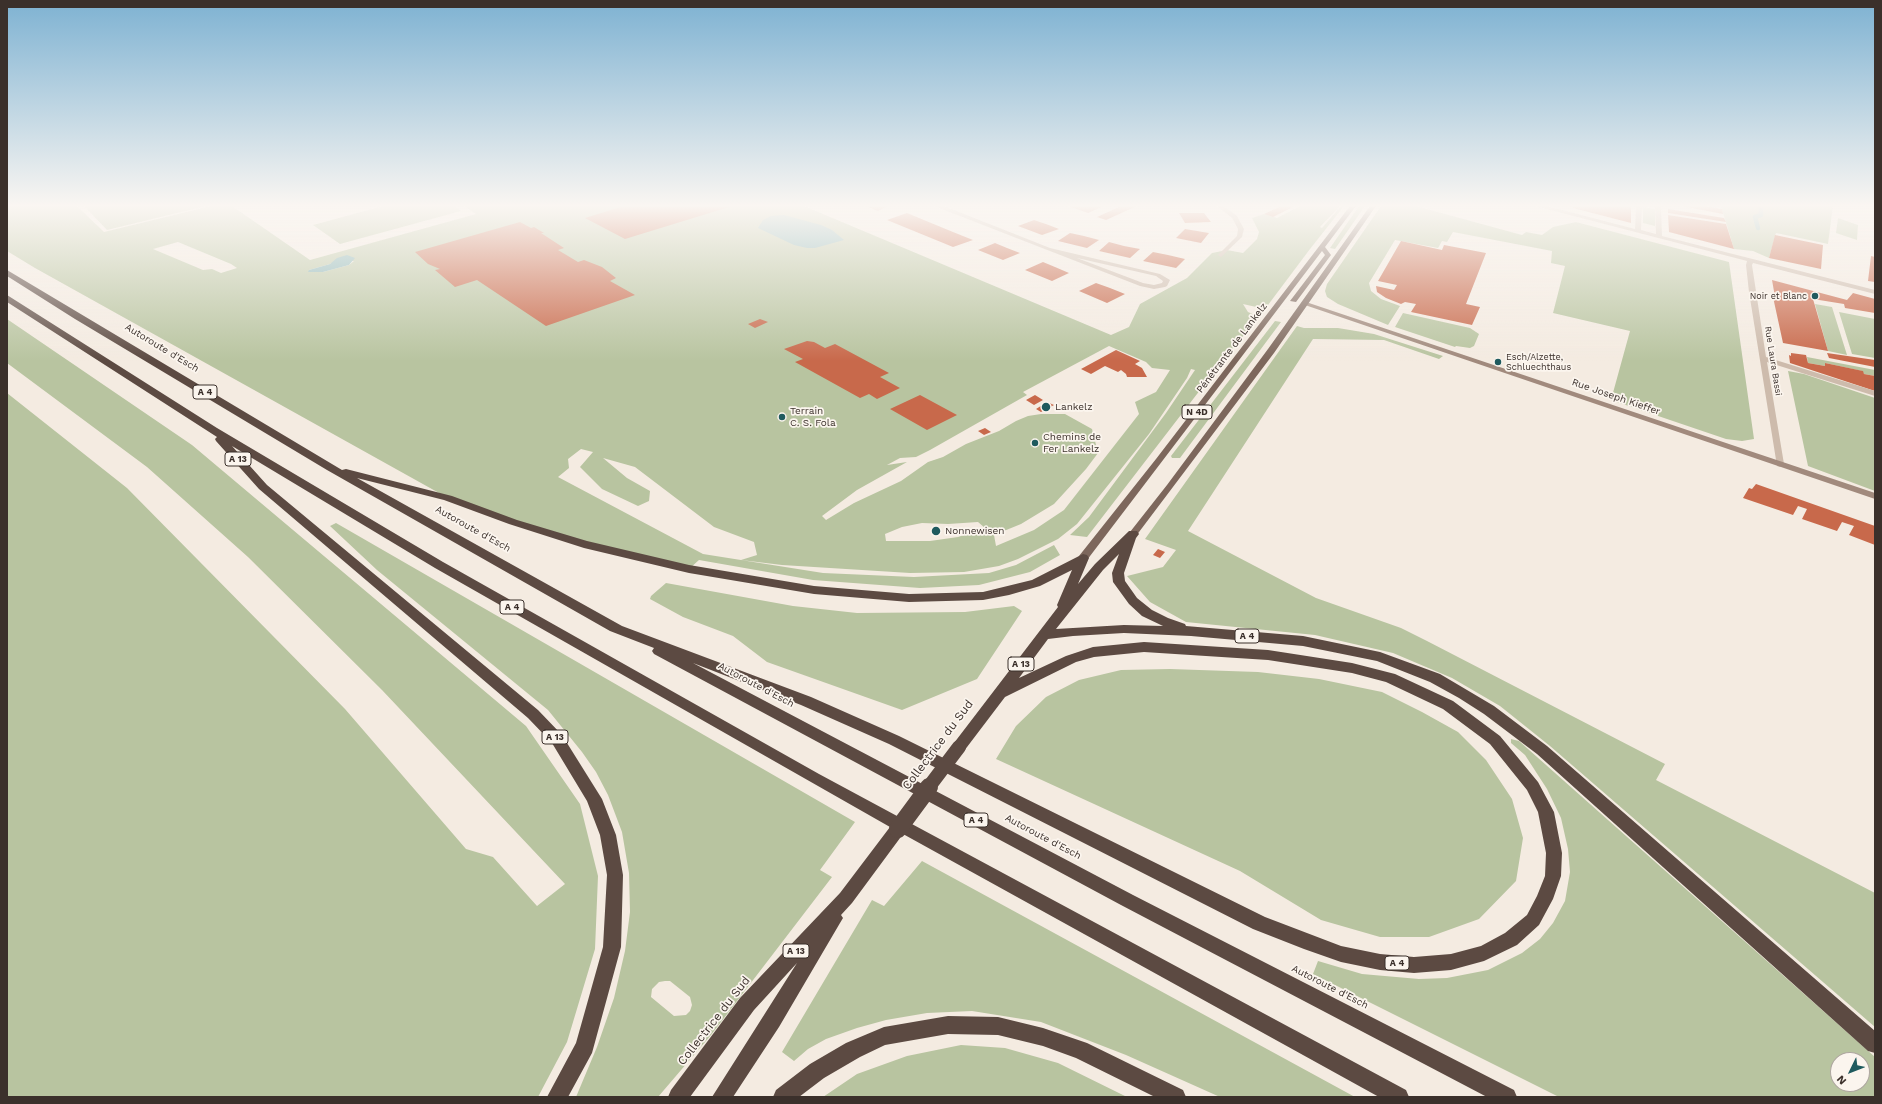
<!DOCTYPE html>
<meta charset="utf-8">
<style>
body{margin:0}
#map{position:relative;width:1882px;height:1104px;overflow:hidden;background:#f4ebe1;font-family:"Work Sans",sans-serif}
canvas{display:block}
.frame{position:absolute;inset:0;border:8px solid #3b302b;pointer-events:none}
.north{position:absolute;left:1830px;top:1052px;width:40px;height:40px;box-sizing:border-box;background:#fbf5ee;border:1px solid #aea6a0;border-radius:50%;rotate:227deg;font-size:11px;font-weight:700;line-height:16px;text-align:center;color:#3b302b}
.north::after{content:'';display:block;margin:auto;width:14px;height:18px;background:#1f5a5e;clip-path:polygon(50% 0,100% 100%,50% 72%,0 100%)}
</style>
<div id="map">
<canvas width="1882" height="1104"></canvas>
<div class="frame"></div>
<div class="north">N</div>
</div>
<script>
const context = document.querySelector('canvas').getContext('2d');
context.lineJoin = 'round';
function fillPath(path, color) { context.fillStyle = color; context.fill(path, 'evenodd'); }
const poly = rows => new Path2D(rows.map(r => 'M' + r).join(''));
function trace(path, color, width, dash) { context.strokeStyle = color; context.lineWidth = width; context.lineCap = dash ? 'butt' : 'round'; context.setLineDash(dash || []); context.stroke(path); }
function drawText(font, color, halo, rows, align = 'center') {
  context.font = font + ' "Work Sans",sans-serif'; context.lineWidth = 3.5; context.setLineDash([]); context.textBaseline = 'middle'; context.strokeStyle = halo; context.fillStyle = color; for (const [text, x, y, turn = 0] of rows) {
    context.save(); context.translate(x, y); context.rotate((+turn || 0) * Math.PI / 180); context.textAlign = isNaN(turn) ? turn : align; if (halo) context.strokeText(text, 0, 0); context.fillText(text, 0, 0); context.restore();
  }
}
fillPath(poly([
 [7,206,77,206,104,232,211,206,232,206,310,260,476,214,464,206,804,206,1111,335,1129,327,1140,304,1187,278,1212,253,1227,250,1243,253,1257,239,1259,232,1252,218,1264,214,1277,218,1300,206,1340,206,1320,227,1322,228,1341,206,1344,206,1310,249,1265,309,1243,304,1248,312,1259,317,1227,355,1087,537,1070,535,1089,517,1166,413,1195,370,1191,369,1187,378,1149,434,1077,524,1058,539,1018,559,999,566,964,572,910,573,782,565,741,560,757,555,754,542,714,527,635,467,603,458,627,478,650,491,649,501,638,506,602,489,580,467,593,452,581,449,568,459,569,468,558,477,703,554,823,573,914,577,989,573,1016,565,1054,545,1060,555,1030,572,979,585,920,588,813,580,699,560,689,569,584,544,448,498,35,268,7,251],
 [178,242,231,264,237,268,221,273,212,269,203,270,153,249],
 [336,261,354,261,349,265,323,272,309,270,330,264],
 [1109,346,1146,362,1152,368,1170,370,1156,392,1135,402,1139,414,1064,510,1034,530,996,546,994,535,1021,524,1054,504,1086,469,1098,453,1092,429,1065,414,1041,414,1028,416,1016,421,999,431,966,444,943,457,928,462,901,481,854,503,826,520,822,516,857,490,907,462,887,465,900,458,916,457,930,450,1027,395,1023,392],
 [978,522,985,528,958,537,930,541,886,541,885,534,902,527,922,523,948,524],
 [84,206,206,206,107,230],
 [383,206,454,206,461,211,340,244,313,225],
 [1359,206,1365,206,1335,249,1330,248],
 [1381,206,1416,206,1522,235,1526,232,1542,235,1553,227,1576,222,1729,262,1754,439,1742,441,1726,439,1611,400,1630,331,1553,313,1565,266,1551,263,1552,251,1453,232,1447,242,1442,241,1438,248,1395,240,1369,283,1371,291,1381,299,1400,306,1388,325,1338,304,1327,297,1325,291,1327,284],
 [1721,206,1833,206,1828,244,1776,233,1769,258,1753,251,1734,249],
 [1643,207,1655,209,1655,226,1643,223],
 [1838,218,1858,225,1857,240,1836,233],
 [1815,304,1832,307,1847,355,1828,351],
 [1839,312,1875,319,1875,358,1852,354],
 [1403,313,1470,328,1479,334,1474,346,1470,348,1456,346,1455,347,1395,327],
 [7,319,192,445,526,726,580,804,598,876,595,949,567,1042,538,1097,7,1097,7,393,127,488,345,709,466,849,493,857,537,906,565,884,382,690,248,557,147,467,7,363],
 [1275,321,1281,322,1180,458,1172,458,1171,456],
 [1297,326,1304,328,1338,328,1374,334,1443,356,1439,359,1384,340,1313,339,1188,531,1316,598,1401,628,1427,641,1665,764,1656,780,1875,893,1875,1027,1550,746,1500,706,1452,678,1393,653,1315,635,1186,622,1150,602,1127,576,1163,567,1176,550,1145,539],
 [1807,357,1875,370,1875,376,1864,374,1862,371,1825,363,1825,366,1808,363],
 [1788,371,1804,374,1875,398,1875,491,1808,466],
 [336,523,855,822,820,870,832,877,711,1035,658,1097,576,1097,597,1047,614,998,625,951,630,912,629,873,622,832,608,795,596,772,582,752,548,710,377,570,330,526],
 [665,981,670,981,690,997,692,1005,690,1011,686,1015,674,1016,651,997,652,989,659,982],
 [666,583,793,606,857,613,965,612,1014,606,1022,611,977,679,902,710,767,662,733,636,683,617,650,599,651,596],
 [1170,669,1258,672,1319,679,1382,692,1422,712,1458,732,1486,760,1512,799,1523,838,1516,881,1479,919,1429,937,1380,937,1321,920,1240,871,996,759,1016,726,1046,697,1079,680,1121,670],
 [1511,739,1519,741,1875,1057,1875,1097,1559,1097,1313,974,1318,961,1362,974,1419,979,1447,978,1488,970,1522,953,1540,939,1553,923,1565,901,1570,872,1568,849,1561,818,1547,789,1525,755,1511,743],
 [1838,1060,1862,1060,1862,1084,1838,1084],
 [922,861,1355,1097,1220,1097,1126,1055,1041,1022,972,1011,927,1013,886,1020,857,1028,826,1039,808,1049,794,1061,782,1052,872,900,884,906],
 [961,1045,1005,1048,1058,1063,1127,1097,823,1097,857,1074,907,1056]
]), '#b8c4a0');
fillPath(poly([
 [784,215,821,225,832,230,844,240,815,248,807,248,794,245,758,228,763,220,771,216],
 [347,255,355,258,349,265,323,272,308,272,309,270,330,264,337,258]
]), '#7fb0b2');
trace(poly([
 [1758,228,1755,217,1761,215,1761,206]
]), '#7fb0b2', 4.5);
fillPath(poly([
 [624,206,729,206,729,207,625,239,585,218],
 [888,206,878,211,868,207,868,206],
 [1068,206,1104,206,1088,213],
 [1121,206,1137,206,1106,220,1097,217],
 [1281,206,1295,206,1273,217,1264,214],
 [1573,206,1631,206,1631,223,1573,208],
 [1681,206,1705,206,1722,209,1723,214],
 [1668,209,1724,218,1726,222,1668,213],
 [907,213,953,232,973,240,953,247,887,220],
 [1179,213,1204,213,1211,222,1185,223],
 [1668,215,1726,224,1734,249,1669,232],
 [1034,220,1046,224,1059,229,1042,235,1018,226],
 [520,222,531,228,534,227,544,233,541,233,564,248,558,250,578,262,584,260,602,267,616,278,610,281,635,295,546,326,477,280,455,287,435,270,440,269,428,264,415,252],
 [1185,229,1209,233,1201,243,1176,238],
 [1070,233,1084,236,1099,240,1087,248,1058,241],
 [1775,235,1823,245,1821,269,1769,258],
 [1401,241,1442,250,1444,245,1486,253,1466,304,1480,307,1472,325,1411,312,1416,304,1405,302,1401,304,1386,298,1377,292,1376,286,1394,290,1397,285,1378,281],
 [1109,242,1124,246,1140,249,1130,258,1099,251],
 [995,243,1007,248,1020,253,1003,260,978,250],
 [1153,252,1168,255,1185,259,1176,268,1143,261],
 [1871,256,1875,257,1875,282,1868,281],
 [1043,262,1055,267,1069,273,1052,281,1025,270],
 [1772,280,1847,300,1853,293,1875,299,1875,313,1845,308,1844,304,1813,299,1828,351,1783,343,1773,297,1775,297],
 [1096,283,1110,288,1125,294,1107,303,1079,291],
 [760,319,768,322,755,328,748,324],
 [807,341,814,342,825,348,835,344,889,373,880,377,900,388,877,399,869,394,860,398,795,362,803,359,784,349],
 [1116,350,1140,361,1135,364,1142,368,1147,377,1127,377,1126,374,1121,370,1118,372,1105,366,1091,374,1081,369],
 [1791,353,1806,355,1808,363,1825,366,1825,363,1863,371,1864,374,1875,376,1875,391,1790,363,1789,355,1791,356],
 [1827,353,1875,360,1875,367,1829,358],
 [920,395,957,415,927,430,890,409],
 [1035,395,1043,400,1034,405,1026,400],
 [1047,402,1054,405,1041,412,1036,409],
 [985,428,991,432,984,435,978,431],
 [1756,484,1875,526,1875,545,1849,535,1854,526,1842,522,1837,531,1802,519,1807,509,1798,506,1793,515,1743,498,1749,488,1752,489],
 [1158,549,1165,552,1160,558,1153,555]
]), '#c8694b');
fillPath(poly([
 [934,206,944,206,1050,248,1160,274,1170,280,1167,286,1165,287,1154,289,1140,286,934,206],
 [1077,258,1156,276,1163,281,1162,283,1154,285,1143,283,1077,258],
 [1217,206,1224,206,1237,216,1244,229,1242,237,1221,257,1218,255,1237,236,1238,229,1232,218,1217,206],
 [1535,206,1547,206,1635,229,1636,206,1642,206,1641,230,1656,234,1655,206,1661,206,1662,236,1875,290,1875,294,1753,263,1752,265,1766,357,1875,391,1875,396,1767,362,1784,464,1780,467,1777,466,1749,292,1746,265,1747,261,1535,206]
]), '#cdbbac');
fillPath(poly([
 [1302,302,1306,302,1875,493,1875,499,1302,304,1302,302]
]), '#a18a7d');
fillPath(poly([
 [1350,206,1356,206,1325,247,1331,255,1296,302,1290,301,1325,255,1322,251,1087,560,1079,560,1078,558,1079,556,1156,459,1350,206],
 [1370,206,1376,206,1274,353,1136,536,1130,536,1128,534,1130,532,1167,485,1268,349,1370,206]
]), '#7d675c');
fillPath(poly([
 [7,270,342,470,346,469,452,496,517,520,587,541,689,565,814,586,909,594,983,592,1032,580,1083,554,1087,555,1089,558,1078,584,1095,564,1129,531,1137,531,1139,534,1136,538,1124,573,1125,581,1137,598,1152,610,1168,618,1185,624,1186,626,1303,636,1380,652,1440,674,1494,706,1547,746,1875,1031,1875,1053,1868,1051,1537,754,1484,714,1459,698,1430,682,1377,661,1303,646,1191,636,1124,633,1073,636,1048,639,1019,678,1066,656,1093,647,1144,642,1268,650,1352,663,1395,674,1453,701,1500,736,1538,782,1554,812,1562,853,1561,876,1553,899,1539,925,1517,945,1484,961,1451,970,1414,973,1380,970,1341,962,1304,949,1253,929,889,744,801,705,693,663,1133,895,1514,1090,1517,1097,1487,1097,1121,905,654,654,652,651,654,648,610,631,327,470,75,319,7,276,7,270],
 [357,478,444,500,509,524,584,548,689,573,814,594,909,602,983,600,1009,595,1040,586,1072,570,1057,605,1058,607,954,743,952,747,954,751,959,753,964,751,1005,697,1076,662,1094,657,1144,652,1268,660,1352,673,1386,682,1443,709,1490,744,1527,790,1538,812,1546,853,1545,876,1537,896,1527,915,1505,933,1481,946,1451,954,1414,957,1380,954,1341,946,1265,917,899,736,811,697,622,626,357,478],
 [1119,554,1112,573,1113,582,1129,604,1142,616,1163,626,1124,625,1056,629,1103,570,1119,554],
 [7,295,217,428,443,562,819,774,1406,1090,1409,1097,1379,1097,903,834,852,903,841,915,843,918,840,923,779,1027,733,1097,712,1097,797,963,754,1010,690,1097,668,1097,671,1090,740,998,840,893,890,827,435,568,232,446,267,485,538,710,562,735,602,799,616,835,623,875,621,947,592,1053,568,1097,547,1097,576,1043,603,947,607,875,600,835,587,801,552,743,528,718,259,489,216,441,215,439,217,437,7,302,7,295],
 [948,1016,998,1017,1043,1028,1087,1043,1183,1090,1186,1097,1155,1097,1076,1058,1043,1046,998,1035,948,1034,885,1045,860,1057,824,1078,799,1097,773,1097,776,1090,810,1064,846,1043,884,1027,948,1016]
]), '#5c4a42');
trace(poly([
 [928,788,959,747]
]), '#5c4a42', 14);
trace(poly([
 [898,829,929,787]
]), '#5c4a42', 18);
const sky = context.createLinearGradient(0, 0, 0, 361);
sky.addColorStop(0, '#7eb2d2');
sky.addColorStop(0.57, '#faf6f2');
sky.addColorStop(1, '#faf6f200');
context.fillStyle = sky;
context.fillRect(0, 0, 1882, 361);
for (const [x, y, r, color] of [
 [1815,296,4,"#1f5a5e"],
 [1498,362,4,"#1f5a5e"],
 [1046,407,5,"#1f5a5e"],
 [782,417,4,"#1f5a5e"],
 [1035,443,4,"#1f5a5e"],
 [936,531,5,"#1f5a5e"]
]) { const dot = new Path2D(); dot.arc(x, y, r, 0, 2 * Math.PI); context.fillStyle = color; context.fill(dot); trace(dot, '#fbf5ee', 1.5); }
drawText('9px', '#3b302b', '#fbf5ee', [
 ["Noir et Blanc",1807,296],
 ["Esch/Alzette,",1506,357,"left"],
 ["Schluechthaus",1506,367,"left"]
], 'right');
drawText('9px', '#3b302b', '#fbf5ee', [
 ["Rue Laura Bassi",1773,361,81]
]);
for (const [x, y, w] of [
 [205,392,24],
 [1197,412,30],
 [238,459,26],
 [512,607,24],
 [1247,636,24],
 [1021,664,26],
 [555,737,26],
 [976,820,24],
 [796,951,26],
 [1397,963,24]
]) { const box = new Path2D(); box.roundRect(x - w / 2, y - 7, w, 14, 3); context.fillStyle = '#fbf5ee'; context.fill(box); trace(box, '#3b302b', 1); }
drawText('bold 9px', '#3b302b', null, [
 ["A 4",205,392],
 ["N 4D",1197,412],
 ["A 13",238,459],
 ["A 4",512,607],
 ["A 4",1247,636],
 ["A 13",1021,664],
 ["A 13",555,737],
 ["A 4",976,820],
 ["A 13",796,951],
 ["A 4",1397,963]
]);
drawText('10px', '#3b302b', '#fbf5ee', [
 ["Autoroute d'Esch",162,348,31],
 ["Pénétrante de Lankelz",1232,348,-53],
 ["Rue Joseph Kieffer",1616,397,19],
 ["Autoroute d'Esch",473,529,29],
 ["Autoroute d'Esch",756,685,28],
 ["Autoroute d'Esch",1043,837,28],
 ["Autoroute d'Esch",1330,987,27]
]);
drawText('10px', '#3b302b', '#fbf5ee', [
 ["Lankelz",1055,407],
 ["Terrain",790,411],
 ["C. S. Fola",790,423],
 ["Chemins de",1043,437],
 ["Fer Lankelz",1043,449],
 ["Nonnewisen",945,531]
], 'left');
drawText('12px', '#3b302b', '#fbf5ee', [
 ["Collectrice du Sud",938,745,-53],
 ["Collectrice du Sud",714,1021,-52]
]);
</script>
